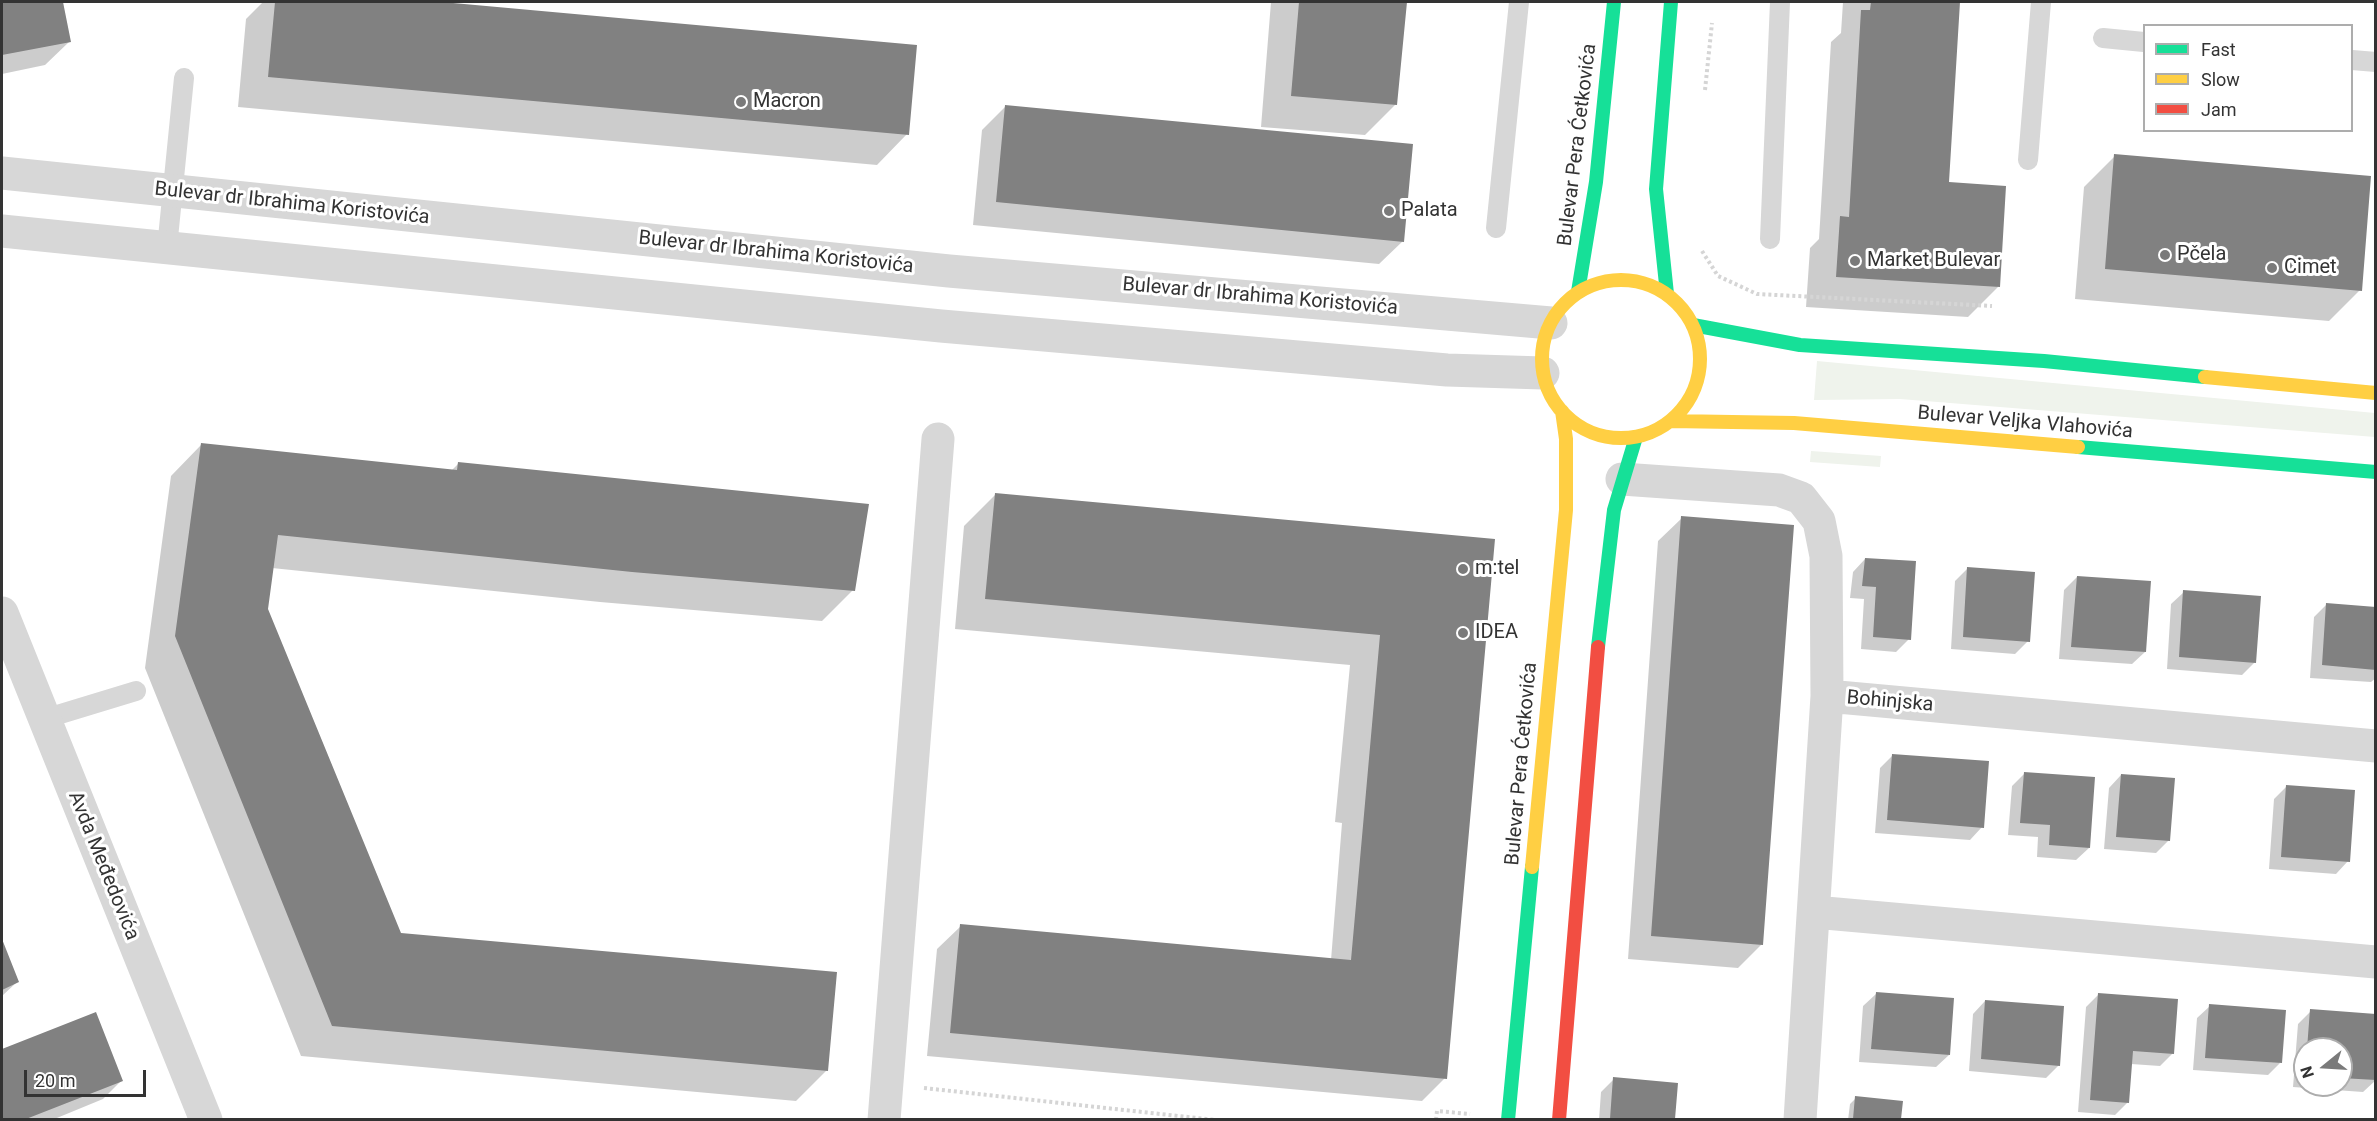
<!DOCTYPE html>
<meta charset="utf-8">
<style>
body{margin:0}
#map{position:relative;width:2377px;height:1121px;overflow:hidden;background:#fff;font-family:Roboto,sans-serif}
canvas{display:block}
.frame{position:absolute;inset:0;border:3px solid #333;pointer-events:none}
.legend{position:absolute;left:2143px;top:24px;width:210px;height:108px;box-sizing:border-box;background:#fff;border:2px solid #adadad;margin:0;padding:8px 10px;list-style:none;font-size:18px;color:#333}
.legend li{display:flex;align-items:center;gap:12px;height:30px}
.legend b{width:30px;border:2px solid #adadad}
.north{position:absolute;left:2293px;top:1037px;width:60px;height:60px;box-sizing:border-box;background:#fff;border:2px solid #adadad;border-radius:50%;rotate:252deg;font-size:16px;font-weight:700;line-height:24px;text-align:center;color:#333}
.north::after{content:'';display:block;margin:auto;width:21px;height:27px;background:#7a7a7a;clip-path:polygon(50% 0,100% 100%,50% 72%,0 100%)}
.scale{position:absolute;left:24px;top:1070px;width:122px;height:27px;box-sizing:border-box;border:3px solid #333;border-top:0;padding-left:8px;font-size:18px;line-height:21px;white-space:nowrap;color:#333;-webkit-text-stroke:4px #fff;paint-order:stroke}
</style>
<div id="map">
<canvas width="2377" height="1121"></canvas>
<div class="frame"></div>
<ul class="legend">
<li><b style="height:8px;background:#16e098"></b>Fast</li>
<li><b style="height:8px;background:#ffcf43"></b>Slow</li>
<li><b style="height:8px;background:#f24e42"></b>Jam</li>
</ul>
<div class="north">N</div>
<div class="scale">20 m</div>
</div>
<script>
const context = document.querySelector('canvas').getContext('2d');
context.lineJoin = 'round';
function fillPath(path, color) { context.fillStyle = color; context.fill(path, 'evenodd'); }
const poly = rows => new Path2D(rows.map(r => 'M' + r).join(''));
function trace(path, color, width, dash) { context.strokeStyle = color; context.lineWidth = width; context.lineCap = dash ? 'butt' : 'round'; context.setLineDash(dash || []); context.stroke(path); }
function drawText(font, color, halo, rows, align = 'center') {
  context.font = font + ' Roboto,sans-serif'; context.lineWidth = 6; context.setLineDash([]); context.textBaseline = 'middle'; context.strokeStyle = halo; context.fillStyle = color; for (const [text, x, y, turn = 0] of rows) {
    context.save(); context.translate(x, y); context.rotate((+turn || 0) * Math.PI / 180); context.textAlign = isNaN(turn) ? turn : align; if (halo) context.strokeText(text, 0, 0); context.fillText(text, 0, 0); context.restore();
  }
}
fillPath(poly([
 [1817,361,2375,413,2375,437,1900,399,1814,400],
 [1811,451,1881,456,1880,467,1810,462]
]), '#eff3ec');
fillPath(poly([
 [2,2,61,2,69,42,45,65,2,74],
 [263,2,426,2,916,46,907,134,877,165,238,107,246,19],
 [1271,2,1405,2,1396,104,1365,135,1261,127],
 [1843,2,1959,2,1948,184,1998,287,1968,317,1806,307,1810,248,1819,239,1831,42,1841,33],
 [1006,106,1403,241,1379,264,973,225,982,130],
 [2115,156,2360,290,2329,321,2075,299,2084,187],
 [201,445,451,471,458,464,853,590,822,621,600,602,272,568,267,609,400,934,827,1070,796,1101,301,1056,145,668,171,476],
 [995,495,1494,541,1445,1078,1422,1101,927,1056,937,949,961,926,1331,960,1342,823,1335,822,1350,665,955,629,964,526],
 [1682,518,1762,944,1738,968,1628,959,1658,541],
 [1865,559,1909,639,1896,652,1861,649,1864,599,1850,598,1853,572],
 [1968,568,2028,641,2015,654,1951,649,1955,581],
 [2077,577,2145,652,2132,664,2059,659,2064,590],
 [2184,592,2255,662,2242,675,2167,669,2171,604],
 [2327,604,2376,608,2376,678,2371,682,2310,678,2314,617],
 [1893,755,1982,827,1970,840,1875,833,1880,768],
 [2025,773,2089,848,2076,860,2037,857,2038,837,2008,835,2012,786],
 [2121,775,2169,840,2156,853,2104,849,2109,788],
 [2287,786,2348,861,2336,874,2269,869,2274,799],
 [2,943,17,982,2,996],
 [1876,994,1949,1055,1936,1067,1859,1062,1863,1006],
 [2099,994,2173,1053,2160,1066,2131,1064,2128,1102,2115,1115,2078,1112,2086,1007],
 [1985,1001,2059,1065,2046,1078,1969,1071,1973,1014],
 [2210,1006,2280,1063,2268,1075,2193,1070,2197,1018],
 [2311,1011,2376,1080,2363,1092,2293,1087,2298,1024],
 [2305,1049,2341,1049,2341,1085,2305,1085],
 [96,1014,121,1081,103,1099,52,1120,2,1120,2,1050],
 [1614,1079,1677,1084,1674,1120,1599,1120,1601,1092],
 [1856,1098,1901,1102,1899,1120,1848,1120,1850,1104]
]), '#0003');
fillPath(poly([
 [2,2,63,2,71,42,2,55],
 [275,2,442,2,917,45,909,135,268,77],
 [1299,2,1407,2,1397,105,1291,96],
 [1871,2,1960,2,1949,182,2006,186,2000,287,1836,277,1840,216,1849,217,1861,10,1870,10],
 [1005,105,1413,144,1404,242,996,202],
 [2114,154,2371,176,2362,291,2105,269],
 [201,443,457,470,458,462,869,504,855,591,632,572,278,535,268,609,401,933,837,972,828,1071,332,1026,175,636],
 [995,493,1495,539,1447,1079,950,1033,960,924,1351,960,1380,635,985,599],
 [1681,516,1794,525,1763,945,1651,936],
 [1865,558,1916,561,1911,640,1873,637,1876,587,1862,586],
 [1967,567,2035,572,2030,642,1963,637],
 [2077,576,2151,581,2146,652,2071,647],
 [2183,590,2261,596,2256,663,2179,657],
 [2326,603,2376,607,2376,670,2322,665],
 [1892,754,1989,761,1984,828,1887,820],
 [2024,772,2095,777,2090,848,2049,845,2050,825,2020,823],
 [2121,774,2175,778,2170,841,2116,837],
 [2286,785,2355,790,2350,862,2281,857],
 [2,939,19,982,2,990],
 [1876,992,1954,998,1950,1055,1871,1049],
 [2098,993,2178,999,2174,1054,2133,1051,2129,1103,2090,1100],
 [1985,1000,2064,1006,2060,1066,1981,1059],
 [2209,1004,2286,1010,2282,1063,2205,1058],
 [2310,1009,2376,1014,2376,1080,2341,1078,2341,1049,2307,1049],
 [96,1012,123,1081,26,1119,2,1119,2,1049],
 [1613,1077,1678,1083,1675,1119,1610,1119],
 [1855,1096,1903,1101,1901,1119,1853,1119]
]), '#818181');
trace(poly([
 [1705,90,1712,23],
 [1702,251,1718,276,1757,294,1992,306],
 [924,1088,1215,1120],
 [1436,1120,1437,1111,1470,1114]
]), '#d5d5d5', 4, [3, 3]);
trace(poly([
 [2103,38,2144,42],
 [2352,60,2376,62],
 [2028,160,2041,2],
 [1496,228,1519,2],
 [1770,239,1780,2],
 [167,248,184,78],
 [44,719,136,691]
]), '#d7d7d7', 20);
trace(poly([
 [2,173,949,271,1551,323],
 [2,231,941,326,1447,370,1543,373],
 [1622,479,1779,490,1801,498,1819,521,1826,556,1827,696],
 [2,613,206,1120],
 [1814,912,2376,962],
 [884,1120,938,439],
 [1800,1120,1827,696,2376,746]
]), '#d7d7d7', 33);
trace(poly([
 [1578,292,1596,182,1614,2],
 [1667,294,1656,189,1671,2],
 [1693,325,1800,345,2044,361,2205,377],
 [2078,447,2376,472],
 [1598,647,1614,510,1636,437],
 [1508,1120,1532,867]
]), '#16e098', 14);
trace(poly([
 '1542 359a79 79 0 1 1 158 0a79 79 0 1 1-158 0Z',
 [2205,377,2376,393],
 [1671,421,1794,423,2078,447],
 [1532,867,1566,510,1566,439,1562,411]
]), '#ffcf43', 14);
trace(poly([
 [1559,1120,1598,647]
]), '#f24e42', 14);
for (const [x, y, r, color] of [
 [741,102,6,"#7a7a7a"],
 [1389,211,6,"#7a7a7a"],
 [2165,255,6,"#7a7a7a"],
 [1855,261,6,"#7a7a7a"],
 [2272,268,6,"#7a7a7a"],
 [1463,569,6,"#7a7a7a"],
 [1463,633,6,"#7a7a7a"]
]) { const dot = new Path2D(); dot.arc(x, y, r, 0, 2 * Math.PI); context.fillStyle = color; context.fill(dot); trace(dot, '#fff', 2); }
drawText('20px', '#333', '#fff', [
 ["Macron",753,102],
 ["Palata",1401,211],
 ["Pčela",2177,255],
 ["Market Bulevar",1867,261],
 ["Cimet",2284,268],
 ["m:tel",1475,569],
 ["IDEA",1475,633]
], 'left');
drawText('20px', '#333', '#fff', [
 ["Bulevar Pera Ćetkovića",1578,145,-83],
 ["Bulevar dr Ibrahima Koristovića",292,204,6],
 ["Bulevar dr Ibrahima Koristovića",776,253,6],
 ["Bulevar dr Ibrahima Koristovića",1260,297,5],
 ["Bulevar Veljka Vlahovića",2025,423,5],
 ["Bohinjska",1890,702,5],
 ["Bulevar Pera Ćetkovića",1522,764,-85],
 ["Avda Međedovića",103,866,68]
]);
</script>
